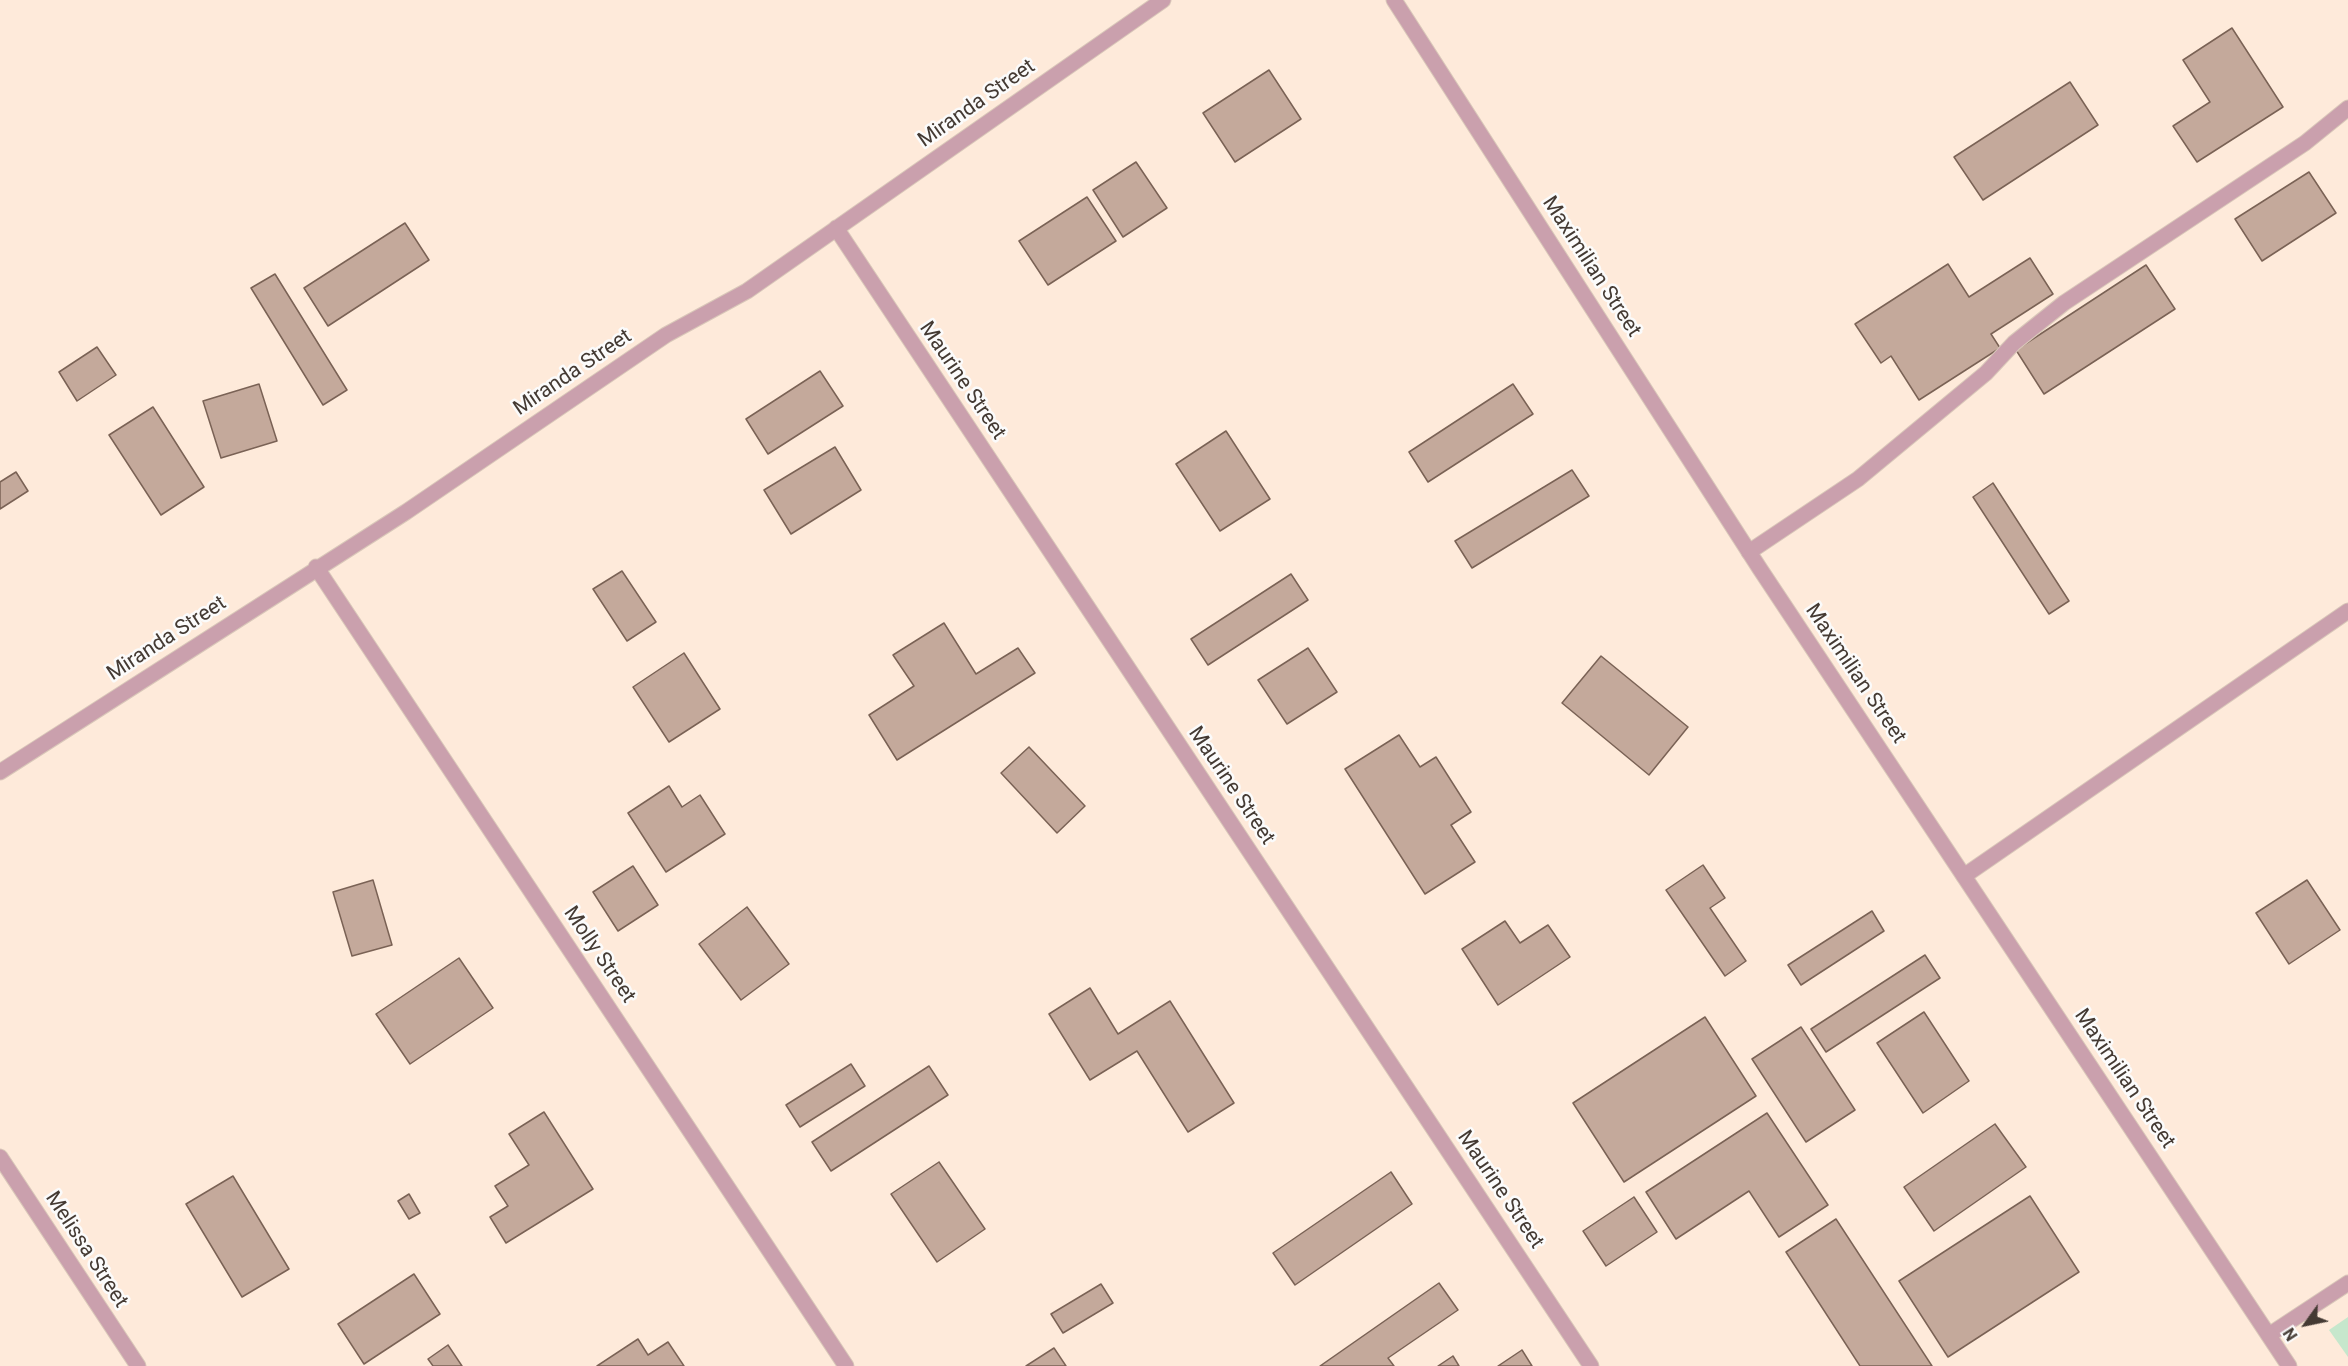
<!DOCTYPE html>
<style>
body{margin:0}
#map{position:relative;width:2348px;height:1366px;overflow:hidden;background:#feeada;font-family:Roboto,sans-serif}
canvas{display:block}
.north{position:absolute;left:2276px;top:1294px;width:60px;height:60px;-webkit-text-stroke:4px #fbfbfb;paint-order:stroke;rotate:237deg;font-size:16px;font-weight:700;line-height:24px;text-align:center;color:#443a33}
.north::after{content:'';display:block;margin:auto;width:21px;height:27px;background:#443a33;clip-path:polygon(50% 0,100% 100%,50% 72%,0 100%)}
</style>
<div id="map">
<canvas width="2348" height="1366"></canvas>
<div class="north">N</div>
</div>
<script>
const context = document.querySelector('canvas').getContext('2d');
context.lineJoin = 'round';
function fillPath(path, color) { context.fillStyle = color; context.fill(path, 'evenodd'); }
const poly = rows => new Path2D(rows.map(r => 'M' + r).join(''));
function trace(path, color, width, dash) { context.strokeStyle = color; context.lineWidth = width; context.lineCap = dash ? 'butt' : 'round'; context.setLineDash(dash || []); context.stroke(path); }
function drawText(font, color, halo, rows, align = 'center') {
  context.font = font + ' Roboto,sans-serif'; context.lineWidth = 5; context.setLineDash([]); context.textBaseline = 'middle'; context.strokeStyle = halo; context.fillStyle = color; for (const [text, x, y, turn = 0] of rows) {
    context.save(); context.translate(x, y); context.rotate((+turn || 0) * Math.PI / 180); context.textAlign = isNaN(turn) ? turn : align; if (halo) context.strokeText(text, 0, 0); context.fillText(text, 0, 0); context.restore();
  }
}
fillPath(poly([
 [2348,1317,2348,1357,2329,1330]
]), '#c6e7cc');
const building = poly([
 [2232,28,2283,107,2197,162,2173,126,2210,102,2183,60,2232,28],
 [1269,70,1301,119,1235,162,1203,113,1269,70],
 [2070,82,2098,125,1983,200,1954,157,2070,82],
 [1136,162,1167,208,1123,237,1093,190,1136,162],
 [2309,172,2336,213,2262,261,2235,219,2309,172],
 [1087,197,1116,241,1048,285,1019,241,1087,197],
 [405,223,429,260,328,326,304,288,405,223],
 [2030,258,2053,294,1991,334,2000,348,1919,400,1891,356,1881,363,1855,324,1948,264,1969,297,2030,258],
 [2146,265,2175,309,2044,394,2016,350,2146,265],
 [275,274,347,390,323,405,251,288,275,274],
 [97,347,116,375,77,401,59,372,97,347],
 [820,371,843,406,768,454,746,419,820,371],
 [259,384,277,441,221,458,203,401,259,384],
 [1513,384,1533,414,1428,482,1409,452,1513,384],
 [153,407,204,487,161,515,109,435,153,407],
 [1226,431,1270,499,1220,531,1176,464,1226,431],
 [835,447,861,490,791,534,764,490,835,447],
 [1572,470,1589,496,1472,568,1455,541,1572,470],
 [16,472,28,491,0,509,0,482,16,472],
 [1993,483,2069,601,2049,614,1973,497,1993,483],
 [622,571,656,622,627,641,593,589,622,571],
 [1291,574,1308,600,1208,665,1191,639,1291,574],
 [944,623,976,674,1018,648,1035,673,897,760,869,715,914,686,893,655,944,623],
 [1308,648,1337,692,1287,724,1258,680,1308,648],
 [684,653,720,709,669,742,633,687,684,653],
 [1601,656,1688,727,1649,775,1562,703,1601,656],
 [1399,735,1420,767,1436,757,1471,812,1451,825,1475,862,1425,894,1345,769,1399,735],
 [1029,747,1085,806,1057,833,1001,773,1029,747],
 [669,786,682,807,700,795,725,834,666,872,628,813,669,786],
 [1703,865,1725,898,1710,908,1746,961,1725,976,1666,890,1703,865],
 [633,866,658,905,618,931,593,892,633,866],
 [373,880,392,945,352,956,333,892,373,880],
 [2307,880,2340,930,2289,964,2256,913,2307,880],
 [747,907,789,964,741,1000,699,944,747,907],
 [1872,911,1884,931,1801,985,1788,965,1872,911],
 [1505,921,1520,943,1548,925,1570,957,1498,1005,1462,949,1505,921],
 [1925,955,1940,978,1826,1052,1811,1029,1925,955],
 [459,958,493,1008,410,1064,376,1014,459,958],
 [1090,988,1118,1034,1170,1001,1234,1103,1188,1132,1137,1051,1090,1080,1049,1014,1090,988],
 [1924,1012,1969,1081,1923,1113,1877,1043,1924,1012],
 [1705,1017,1756,1096,1624,1182,1573,1103,1705,1017],
 [1801,1027,1855,1110,1806,1142,1752,1059,1801,1027],
 [851,1064,865,1086,800,1127,786,1105,851,1064],
 [929,1066,948,1095,831,1171,812,1142,929,1066],
 [544,1112,593,1189,506,1243,490,1217,508,1206,495,1186,529,1165,509,1134,544,1112],
 [1767,1113,1828,1205,1779,1237,1749,1191,1676,1239,1646,1192,1767,1113],
 [1995,1124,2026,1167,1934,1231,1904,1187,1995,1124],
 [939,1162,985,1229,937,1262,891,1194,939,1162],
 [1391,1172,1412,1204,1295,1285,1273,1253,1391,1172],
 [233,1176,289,1269,242,1297,186,1204,233,1176],
 [409,1194,420,1213,409,1219,398,1201,409,1194],
 [2030,1196,2079,1272,1948,1357,1899,1281,2030,1196],
 [1634,1197,1657,1232,1606,1266,1583,1231,1634,1197],
 [1836,1219,1932,1366,1860,1366,1786,1252,1836,1219],
 [414,1274,440,1314,364,1364,338,1324,414,1274],
 [1439,1283,1458,1310,1388,1358,1394,1366,1320,1366,1439,1283],
 [1101,1284,1113,1303,1063,1333,1051,1314,1101,1284],
 [638,1339,648,1355,668,1342,684,1366,597,1366,638,1339],
 [448,1345,462,1366,433,1366,428,1359,448,1345],
 [1054,1348,1066,1366,1026,1366,1054,1348],
 [1522,1350,1532,1366,1498,1366,1522,1350],
 [1453,1356,1459,1366,1438,1366,1453,1356]
]);
fillPath(building, '#c4a99b');
trace(building, '#7a6255', 1.5);
const lane = poly([
 [1749,552,1858,479,1986,373,2014,343,2064,303,2305,143,2348,108],
 [1964,876,2348,611],
 [2269,1335,2348,1283]
]);
const street = poly([
 [1394,0,1760,569,2289,1366],
 [836,228,1591,1366],
 [316,567,846,1366],
 [0,772,406,512,666,335,747,291,1163,0],
 [0,1157,138,1366]
]);
trace(lane, '#d9c7b9', 17);
trace(street, '#d9c7b9', 17);
trace(lane, '#caa0ad', 15);
trace(street, '#caa0ad', 15);
drawText('21px', '#443a33', '#fbfbfb', [
 ["Miranda Street",977,104,-35],
 ["Maximilian Street",1591,267,57],
 ["Miranda Street",573,373,-34],
 ["Maurine Street",962,381,56],
 ["Miranda Street",167,639,-33],
 ["Maximilian Street",1855,674,56],
 ["Maurine Street",1231,786,56],
 ["Molly Street",599,955,56],
 ["Maximilian Street",2124,1079,56],
 ["Maurine Street",1500,1190,56],
 ["Melissa Street",86,1250,57]
]);
</script>
